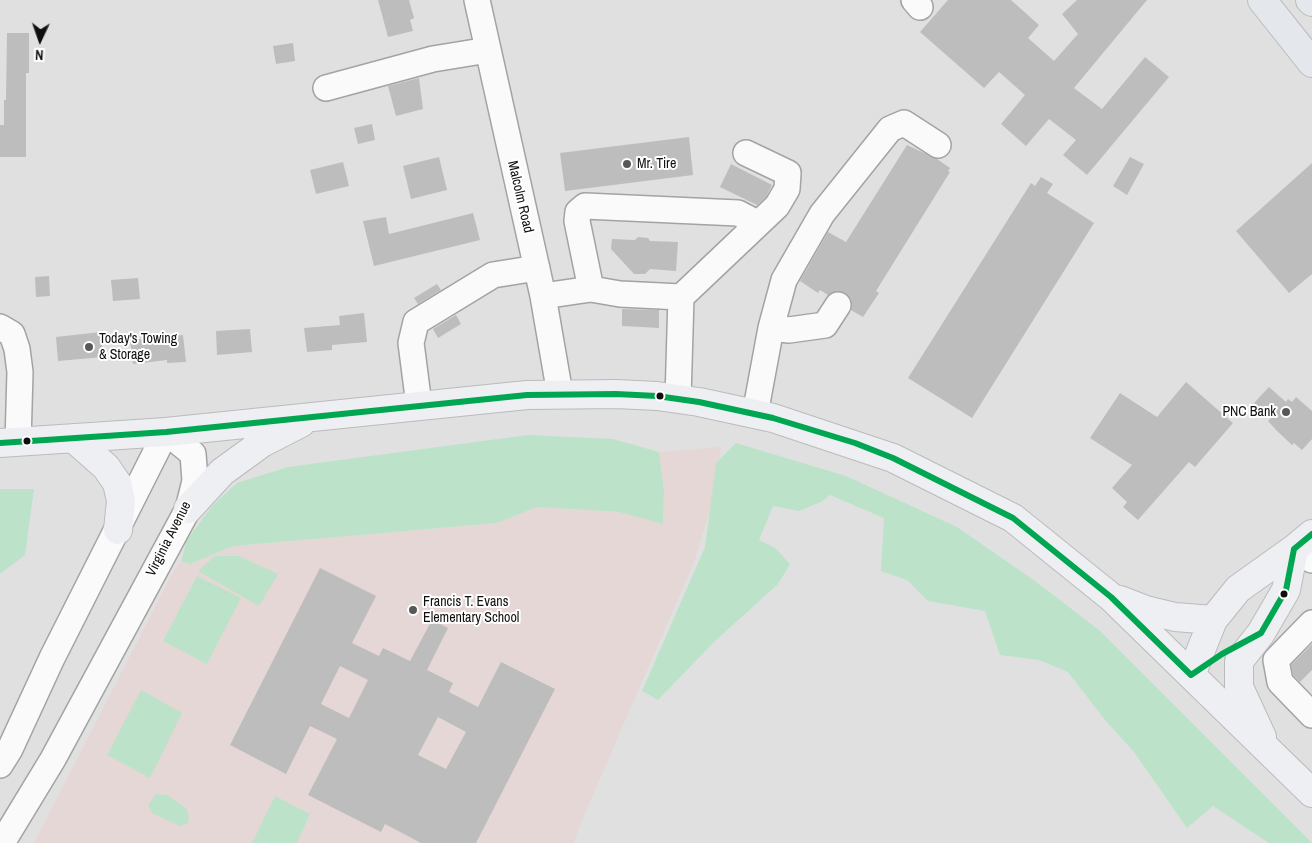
<!DOCTYPE html>
<style>
body{margin:0}
#map{position:relative;width:1312px;height:843px;overflow:hidden;background:#e0e0e0;font-family:"Archivo Narrow",sans-serif}
canvas{display:block}
.north{position:absolute;left:15px;top:15px;width:50px;height:50px;-webkit-text-stroke:4px #fff;paint-order:stroke;rotate:183deg;font-size:14px;font-weight:700;line-height:20px;text-align:center;color:#0f0f10}
.north::after{content:'';display:block;margin:auto;width:18px;height:22px;background:#0f0f10;clip-path:polygon(50% 0,100% 100%,50% 72%,0 100%)}
</style>
<div id="map">
<canvas width="1312" height="843"></canvas>
<div class="north">N</div>
</div>
<script>
const context = document.querySelector('canvas').getContext('2d');
context.lineJoin = 'round';
function fillPath(path, color) { context.fillStyle = color; context.fill(path, 'evenodd'); }
const poly = rows => new Path2D(rows.map(r => 'M' + r).join(''));
function trace(path, color, width, dash) { context.strokeStyle = color; context.lineWidth = width; context.lineCap = dash ? 'butt' : 'round'; context.setLineDash(dash || []); context.stroke(path); }
function drawText(font, color, halo, rows, align = 'center') {
  context.font = font + ' "Archivo Narrow",sans-serif'; context.lineWidth = 4; context.setLineDash([]); context.textBaseline = 'middle'; context.strokeStyle = halo; context.fillStyle = color; for (const [text, x, y, turn = 0] of rows) {
    context.save(); context.translate(x, y); context.rotate((+turn || 0) * Math.PI / 180); context.textAlign = isNaN(turn) ? turn : align; if (halo) context.strokeText(text, 0, 0); context.fillText(text, 0, 0); context.restore();
  }
}
fillPath(poly([
 [721,447,717,488,694,562,580,825,574,843,34,843,173,572,181,561,190,564,234,546,497,523,537,507,619,512,663,523,664,490,659,452]
]), '#e5d7d6');
fillPath(poly([
 [528,435,613,439,659,452,664,490,663,524,619,512,537,507,497,523,234,546,190,564,181,561,187,540,212,506,237,483,288,467],
 [736,443,846,476,957,527,1035,581,1099,630,1312,843,1269,843,1213,806,1187,828,1134,752,1105,720,1068,672,1039,660,1000,655,985,611,928,601,907,580,881,571,884,518,830,495,821,502,799,511,773,506,759,540,775,548,790,564,778,584,714,642,658,700,642,691,705,547,716,463],
 [0,489,34,489,25,555,0,574],
 [215,556,239,556,278,574,259,606,198,571],
 [197,576,241,598,207,664,163,641],
 [141,690,182,713,150,778,107,755],
 [156,794,167,795,187,809,189,820,187,824,180,826,152,813,148,805],
 [275,796,310,814,297,843,252,843]
]), '#bce3c9');
fillPath(poly([
 [378,0,409,0,414,18,410,20,413,31,388,37],
 [948,0,1011,0,1039,25,1028,38,1054,61,1078,34,1062,14,1077,0,1147,0,1074,88,1102,109,1145,57,1169,77,1087,175,1063,155,1076,140,1049,119,1026,146,1001,124,1025,95,999,72,984,88,920,32],
 [7,33,29,33,29,73,26,73,26,157,0,157,0,125,4,125,4,100,6,100],
 [293,43,295,61,276,64,273,46],
 [419,78,423,109,396,116,388,86],
 [372,124,375,140,358,144,354,128],
 [689,137,693,175,565,191,560,153],
 [907,145,937,159,950,168,948,171,950,172,876,291,879,293,863,317,851,310,851,299,845,293,838,291,828,295,820,290,818,293,800,281,828,232,846,242],
 [439,157,447,190,411,199,403,166],
 [1130,157,1144,164,1127,195,1113,186],
 [343,162,349,186,316,194,310,170],
 [1312,163,1312,274,1289,293,1236,231],
 [731,164,772,185,766,197,757,205,720,187],
 [1041,177,1053,184,1047,193,1094,223,972,418,908,378,1031,183,1035,186],
 [473,213,480,240,374,266,363,221,386,217,389,234],
 [638,237,648,238,650,241,678,242,676,271,650,269,645,274,634,274,611,249,612,239,635,240],
 [49,276,50,296,36,297,35,277],
 [138,278,140,299,113,301,111,280],
 [437,284,441,290,418,304,414,298],
 [622,309,659,310,659,328,622,326],
 [364,313,367,342,332,345,332,350,307,352,304,328,340,325,339,316],
 [456,315,461,324,438,338,433,329],
 [250,329,252,352,217,355,216,331],
 [101,332,103,357,58,361,56,337],
 [183,335,186,362,167,363,167,360,133,364,130,340],
 [1186,382,1233,423,1195,467,1189,462,1138,520,1123,507,1127,502,1112,488,1132,465,1090,438,1120,393,1157,417],
 [1269,387,1286,402,1288,399,1292,402,1296,397,1312,411,1312,439,1302,450,1294,443,1292,445,1276,430,1268,421,1271,418,1254,403],
 [320,568,376,596,352,643,379,656,383,648,410,661,432,620,448,628,427,670,453,683,449,692,478,707,501,662,555,689,476,843,421,843,385,824,381,832,308,795,337,739,310,726,286,774,230,745],
 [340,666,368,680,349,718,321,704],
 [438,717,466,732,446,769,418,755],
 [1312,644,1312,670,1300,682,1293,675,1291,665]
]), '#bdbdbd');
const minor = poly([
 [477,0,543,296,560,394],
 [914,0,920,7],
 [326,88,433,59,488,50],
 [591,289,620,294,681,297,678,399],
 [543,296,591,289,577,221,578,212,585,206,738,213,757,223],
 [681,297,777,206,787,189,788,173,746,153],
 [0,327,12,334,17,349,20,372,18,442],
 [771,328,789,330,825,325,838,305],
 [419,405,411,343,416,322,493,275,537,268],
 [755,414,771,328,784,280,822,214,890,129,904,123,938,145],
 [1294,549,1312,560],
 [1312,623,1276,660,1280,682,1312,715],
 [0,765,10,749,52,658,166,432,193,454,195,481,188,509,53,759,2,843]
]);
const major = poly([
 [73,438,106,467,117,483,121,501,118,530],
 [0,443,166,432,527,395,616,394,657,396,699,402,773,418,893,458,1013,518,1111,597,1312,793],
 [188,509,222,472,262,443,301,423],
 [1120,600,1146,610,1175,617,1213,620],
 [1191,675,1213,620,1238,589,1294,549,1312,534],
 [1262,737,1239,687,1239,661,1261,633,1286,590,1294,549]
]);
const highway = poly([
 [1262,0,1312,63],
 [1310,0,1312,2]
]);
trace(minor, '#a3a3a4', 28);
trace(major, '#bbb', 30);
trace(highway, '#bbb', 30);
trace(minor, '#fafafa', 25);
trace(major, '#eeeff3', 28);
trace(highway, '#e4e8ed', 28);
trace(poly([
 [0,443,166,432,527,395,616,394,657,396,699,402,773,418,855,443,893,458,1013,518,1111,597,1191,675,1222,654,1261,633,1286,590,1294,549,1312,534]
]), '#00a651', 6);
for (const [x, y, r, color] of [
 [627,164,5,"#585859"],
 [89,347,5,"#585859"],
 [660,396,4.5,"#0f0f10"],
 [1286,412,5,"#585859"],
 [27,441,4.5,"#0f0f10"],
 [1284,594,4.5,"#0f0f10"],
 [413,610,5,"#585859"]
]) { const dot = new Path2D(); dot.arc(x, y, r, 0, 2 * Math.PI); context.fillStyle = color; context.fill(dot); trace(dot, '#fff', 2); }
drawText('14px', '#0f0f10', '#fff', [
 ["Mr. Tire",637,164],
 ["Today's Towing",99,339],
 ["& Storage",99,355],
 ["PNC Bank",1276,412,"right"],
 ["Francis T. Evans",423,602],
 ["Elementary School",423,618]
], 'left');
drawText('14px', '#0f0f10', '#fff', [
 ["Malcolm Road",520,197,77],
 ["Virginia Avenue",169,539,-63]
]);
</script>
